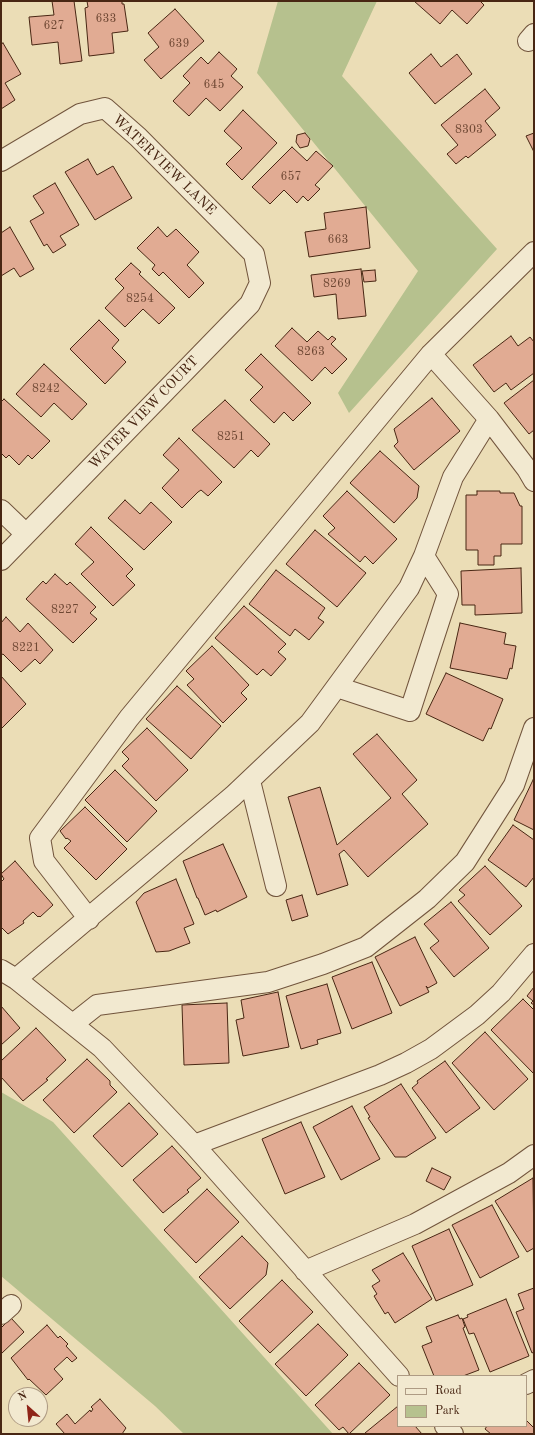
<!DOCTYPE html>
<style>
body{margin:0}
#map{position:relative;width:535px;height:1435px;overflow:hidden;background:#ebddb6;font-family:"Old Standard TT",serif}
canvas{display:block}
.frame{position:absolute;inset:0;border:2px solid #482613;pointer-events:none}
.legend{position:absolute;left:397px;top:1375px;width:130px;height:52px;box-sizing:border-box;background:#f2e9d0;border:1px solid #ae9b84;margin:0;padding:5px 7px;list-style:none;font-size:12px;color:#482613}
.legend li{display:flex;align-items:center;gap:8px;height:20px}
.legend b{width:20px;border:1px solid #ae9b84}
.north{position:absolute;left:8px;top:1387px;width:40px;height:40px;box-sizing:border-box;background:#f2e9d0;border:1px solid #ae9b84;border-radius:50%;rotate:333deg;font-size:11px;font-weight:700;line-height:16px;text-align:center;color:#482613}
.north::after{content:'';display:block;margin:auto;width:14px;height:18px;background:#8f2418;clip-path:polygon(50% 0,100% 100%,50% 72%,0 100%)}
</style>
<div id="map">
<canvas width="535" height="1435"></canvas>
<div class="frame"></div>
<ul class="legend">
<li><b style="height:5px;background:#f2e9d0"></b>Road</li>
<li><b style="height:11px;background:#b6c18e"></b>Park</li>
</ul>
<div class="north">N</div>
</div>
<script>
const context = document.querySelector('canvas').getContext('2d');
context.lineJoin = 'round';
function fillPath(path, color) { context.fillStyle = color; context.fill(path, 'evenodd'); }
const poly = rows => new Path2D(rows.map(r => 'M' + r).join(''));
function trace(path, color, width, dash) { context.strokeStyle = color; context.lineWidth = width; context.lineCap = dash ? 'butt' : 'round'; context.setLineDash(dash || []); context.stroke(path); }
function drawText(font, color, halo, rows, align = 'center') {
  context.font = font + ' "Old Standard TT",serif'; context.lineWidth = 3; context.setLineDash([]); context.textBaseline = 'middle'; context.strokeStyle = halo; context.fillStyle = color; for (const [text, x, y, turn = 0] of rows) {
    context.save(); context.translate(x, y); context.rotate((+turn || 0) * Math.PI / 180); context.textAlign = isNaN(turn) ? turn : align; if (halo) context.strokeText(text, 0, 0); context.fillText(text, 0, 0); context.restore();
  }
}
fillPath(poly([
 [278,1,377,1,342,76,497,249,349,413,338,393,418,271,257,73],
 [1,1092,53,1122,333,1434,184,1434,155,1406,1,1276]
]), '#b6c18e');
const building = poly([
 [52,1,74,1,82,61,60,64,58,42,32,45,29,17,54,15,52,1],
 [87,1,122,1,122,4,124,4,128,31,112,33,114,53,89,56,85,8,88,7,87,1],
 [414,1,480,1,484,5,467,24,452,10,440,24,414,1],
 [175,9,204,41,161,79,144,60,159,47,148,33,175,9],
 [3,43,21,74,5,83,15,100,1,109,1,44,3,43],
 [219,52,237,69,231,76,243,87,220,111,206,98,189,116,173,101,190,83,183,76,201,57,208,64,219,52],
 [431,54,441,67,457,54,472,74,435,104,409,73,431,54],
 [485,89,500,108,485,121,496,135,468,158,466,156,456,164,447,154,458,145,441,125,485,89],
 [243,110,277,143,242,180,226,164,242,148,224,131,243,110],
 [305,133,310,139,308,146,300,148,296,142,297,135,305,133],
 [534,133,534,152,526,136,534,133],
 [292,147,307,161,316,151,333,166,315,185,320,189,308,201,303,196,297,203,284,190,270,204,252,187,292,147],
 [88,159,97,175,113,166,132,198,95,220,65,172,88,159],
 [55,183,79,225,60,236,66,245,53,253,47,244,44,246,30,221,44,213,33,196,55,183],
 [366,207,370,248,309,257,305,232,326,229,324,213,366,207],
 [10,227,34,269,20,277,14,268,1,276,1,233,10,227],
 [158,227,167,237,176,229,199,252,187,265,204,283,189,298,163,272,159,276,152,269,155,265,137,248,158,227],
 [131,263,141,272,139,274,175,308,159,324,143,309,125,327,105,308,124,288,115,279,131,263],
 [361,269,366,316,338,319,336,294,314,297,311,275,361,269],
 [375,270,376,281,364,282,362,271,375,270],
 [99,320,119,340,112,348,126,362,105,384,70,349,99,320],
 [292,328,307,342,318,331,328,340,332,336,336,339,331,344,347,359,332,374,325,367,312,381,275,346,292,328],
 [511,336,518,346,530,337,534,342,534,373,511,390,506,383,494,392,473,365,511,336],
 [261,354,311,403,293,421,284,412,274,423,250,400,263,387,245,370,261,354],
 [44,364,87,404,72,420,54,403,41,417,16,394,44,364],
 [534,380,534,430,529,434,504,403,534,380],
 [432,398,460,431,414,470,394,446,398,442,394,429,432,398],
 [4,399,50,441,32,459,28,455,19,465,9,455,6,458,1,453,1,402,4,399],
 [225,400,270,444,258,457,251,450,234,468,192,430,225,400],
 [179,438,222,482,208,496,201,490,198,492,182,508,162,488,179,470,163,455,179,438],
 [380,451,419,486,417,498,394,523,350,483,380,451],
 [347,491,397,539,373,564,365,556,360,562,328,534,335,528,323,516,347,491],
 [477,491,500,491,500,493,514,493,520,506,522,506,522,544,501,544,501,556,494,556,494,565,478,565,478,550,466,550,466,495,477,495,477,491],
 [125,500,140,514,151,502,172,522,144,550,108,518,125,500],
 [91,527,133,569,126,576,135,585,113,606,81,574,94,562,75,544,91,527],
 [315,530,366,573,337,607,286,564,315,530],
 [521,568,522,613,475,615,475,605,462,605,461,571,521,568],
 [276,570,325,608,318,618,324,622,309,640,295,629,290,636,249,604,276,570],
 [55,574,67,585,70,582,96,607,90,613,97,619,73,643,26,599,43,581,46,584,55,574],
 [244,606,286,644,278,652,286,659,271,676,263,669,257,675,215,638,244,606],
 [6,617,20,632,28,623,53,650,40,664,35,659,21,672,3,654,1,655,1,623,6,617],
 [460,623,506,633,504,644,516,646,512,669,510,668,507,679,450,668,460,623],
 [212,646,249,685,241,693,247,699,223,723,187,685,194,679,186,671,212,646],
 [446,673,503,699,491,729,489,728,483,741,426,714,446,673],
 [1,676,26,704,1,729,1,676],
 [177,686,221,726,191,759,146,719,177,686],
 [147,728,188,770,156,801,122,766,129,759,122,752,147,728],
 [377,734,417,780,402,794,428,824,368,877,344,850,339,854,348,885,317,895,288,797,320,787,337,845,391,798,353,754,377,734],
 [115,770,157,811,127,842,85,800,115,770],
 [533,780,534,781,534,830,514,820,533,780],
 [85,807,127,849,96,880,64,848,71,841,67,838,66,839,60,831,85,807],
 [513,825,534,840,534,877,526,887,488,860,513,825],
 [223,844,247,897,217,912,216,910,205,915,198,898,197,898,183,861,223,844],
 [15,861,53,905,40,917,39,916,38,917,33,912,23,921,24,923,8,934,1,927,1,882,4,879,1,874,15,861],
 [485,866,522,906,490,935,458,901,465,895,459,890,485,866],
 [176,879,194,924,184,928,190,943,169,951,156,952,136,902,144,893,176,879],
 [302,895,308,916,292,921,286,900,302,895],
 [451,902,489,948,454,977,430,948,439,941,424,924,451,902],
 [415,937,437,983,428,988,426,986,429,992,400,1006,375,957,415,937],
 [372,962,392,1013,352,1029,332,977,372,962],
 [327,984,341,1033,317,1040,318,1044,301,1049,286,996,327,984],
 [534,987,534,1005,531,1003,533,1001,527,996,534,987],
 [278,992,289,1047,243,1056,236,1020,244,1018,241,1000,278,992],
 [523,999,534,1010,534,1074,491,1030,523,999],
 [227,1003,229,1063,184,1065,182,1005,227,1003],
 [1,1006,20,1028,1,1045,1,1006],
 [36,1028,66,1060,46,1079,48,1080,23,1101,1,1077,1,1061,36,1028],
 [485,1032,528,1079,494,1110,452,1063,485,1032],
 [87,1059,110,1081,110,1085,117,1092,74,1133,43,1100,87,1059],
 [445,1061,480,1108,446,1133,412,1088,418,1083,417,1081,445,1061],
 [401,1084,436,1138,406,1157,395,1157,368,1118,370,1117,364,1107,401,1084],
 [129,1103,158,1134,122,1167,93,1136,129,1103],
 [352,1106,380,1159,341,1180,313,1127,352,1106],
 [301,1122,325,1177,285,1194,262,1139,301,1122],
 [172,1146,201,1178,187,1190,189,1192,163,1213,133,1180,172,1146],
 [432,1168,451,1177,444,1190,426,1181,432,1168],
 [533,1178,534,1248,527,1252,495,1201,533,1178],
 [207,1189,239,1222,196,1263,164,1230,207,1189],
 [492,1205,519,1257,480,1278,452,1225,492,1205],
 [449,1229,473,1285,436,1301,412,1246,449,1229],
 [242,1236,268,1263,266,1275,230,1309,199,1277,242,1236],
 [403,1253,432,1299,395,1323,388,1312,385,1314,374,1296,377,1294,372,1286,380,1281,372,1270,403,1253],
 [282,1280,313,1312,270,1353,239,1321,282,1280],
 [534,1288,534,1352,532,1353,516,1312,524,1309,518,1294,534,1288],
 [506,1299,529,1356,490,1372,474,1333,469,1334,463,1319,468,1317,467,1315,506,1299],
 [458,1315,460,1319,462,1318,465,1327,463,1328,479,1370,463,1376,434,1376,422,1346,432,1342,426,1327,458,1315],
 [11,1318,24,1332,1,1354,1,1328,11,1318],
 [318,1324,348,1355,306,1396,275,1364,318,1324],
 [47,1325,58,1338,60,1336,68,1344,66,1346,77,1358,72,1362,67,1357,54,1369,63,1379,46,1395,29,1379,28,1380,11,1358,47,1325],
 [359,1363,390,1395,349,1434,343,1427,339,1430,315,1405,359,1363],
 [100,1399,126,1428,122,1434,65,1434,56,1424,67,1414,75,1424,90,1410,91,1412,93,1409,91,1407,100,1399],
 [398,1406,398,1426,415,1426,422,1434,366,1434,365,1433,398,1406],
 [526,1420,534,1428,534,1434,491,1434,485,1429,487,1426,526,1426,526,1420]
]);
fillPath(building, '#e1ab93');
trace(building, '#482613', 1);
const minor = poly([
 [528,41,534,34],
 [1,161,80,114,105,108,138,137,254,254,260,283,250,304,1,560],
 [431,354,489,419,527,469,534,481],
 [1,510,26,534],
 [337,687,410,711,448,594,424,556],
 [250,781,276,886],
 [89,919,44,861,40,838,129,718,431,354,534,252],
 [1,970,16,979,102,1048,194,1145,399,1376],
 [16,979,233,796,310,723,409,588,424,556,453,477,489,419],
 [73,1024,97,1005,268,982,323,964,366,947,427,899,465,862,514,785,534,728],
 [194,1145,380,1075,406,1063,431,1049,477,1015,501,993,534,954],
 [305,1271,415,1224,509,1173,534,1155],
 [1,1314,11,1305],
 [526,1384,534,1380],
 [445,1426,453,1434]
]);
trace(minor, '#71543c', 22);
trace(minor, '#f2e9d0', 20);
drawText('12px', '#6e4733', null, [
 ["633",106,19],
 ["627",54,26],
 ["639",179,44],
 ["645",214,85],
 ["8303",469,130],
 ["657",291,177],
 ["663",338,240],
 ["8269",337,284],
 ["8254",140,299],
 ["8263",311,352],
 ["8242",46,389],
 ["8251",231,437],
 ["8227",65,610],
 ["8221",26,648]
]);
drawText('14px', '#482613', '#f2e9d0', [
 ["WATERVIEW LANE",164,165,44],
 ["WATER VIEW COURT",144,413,-46]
]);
</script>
